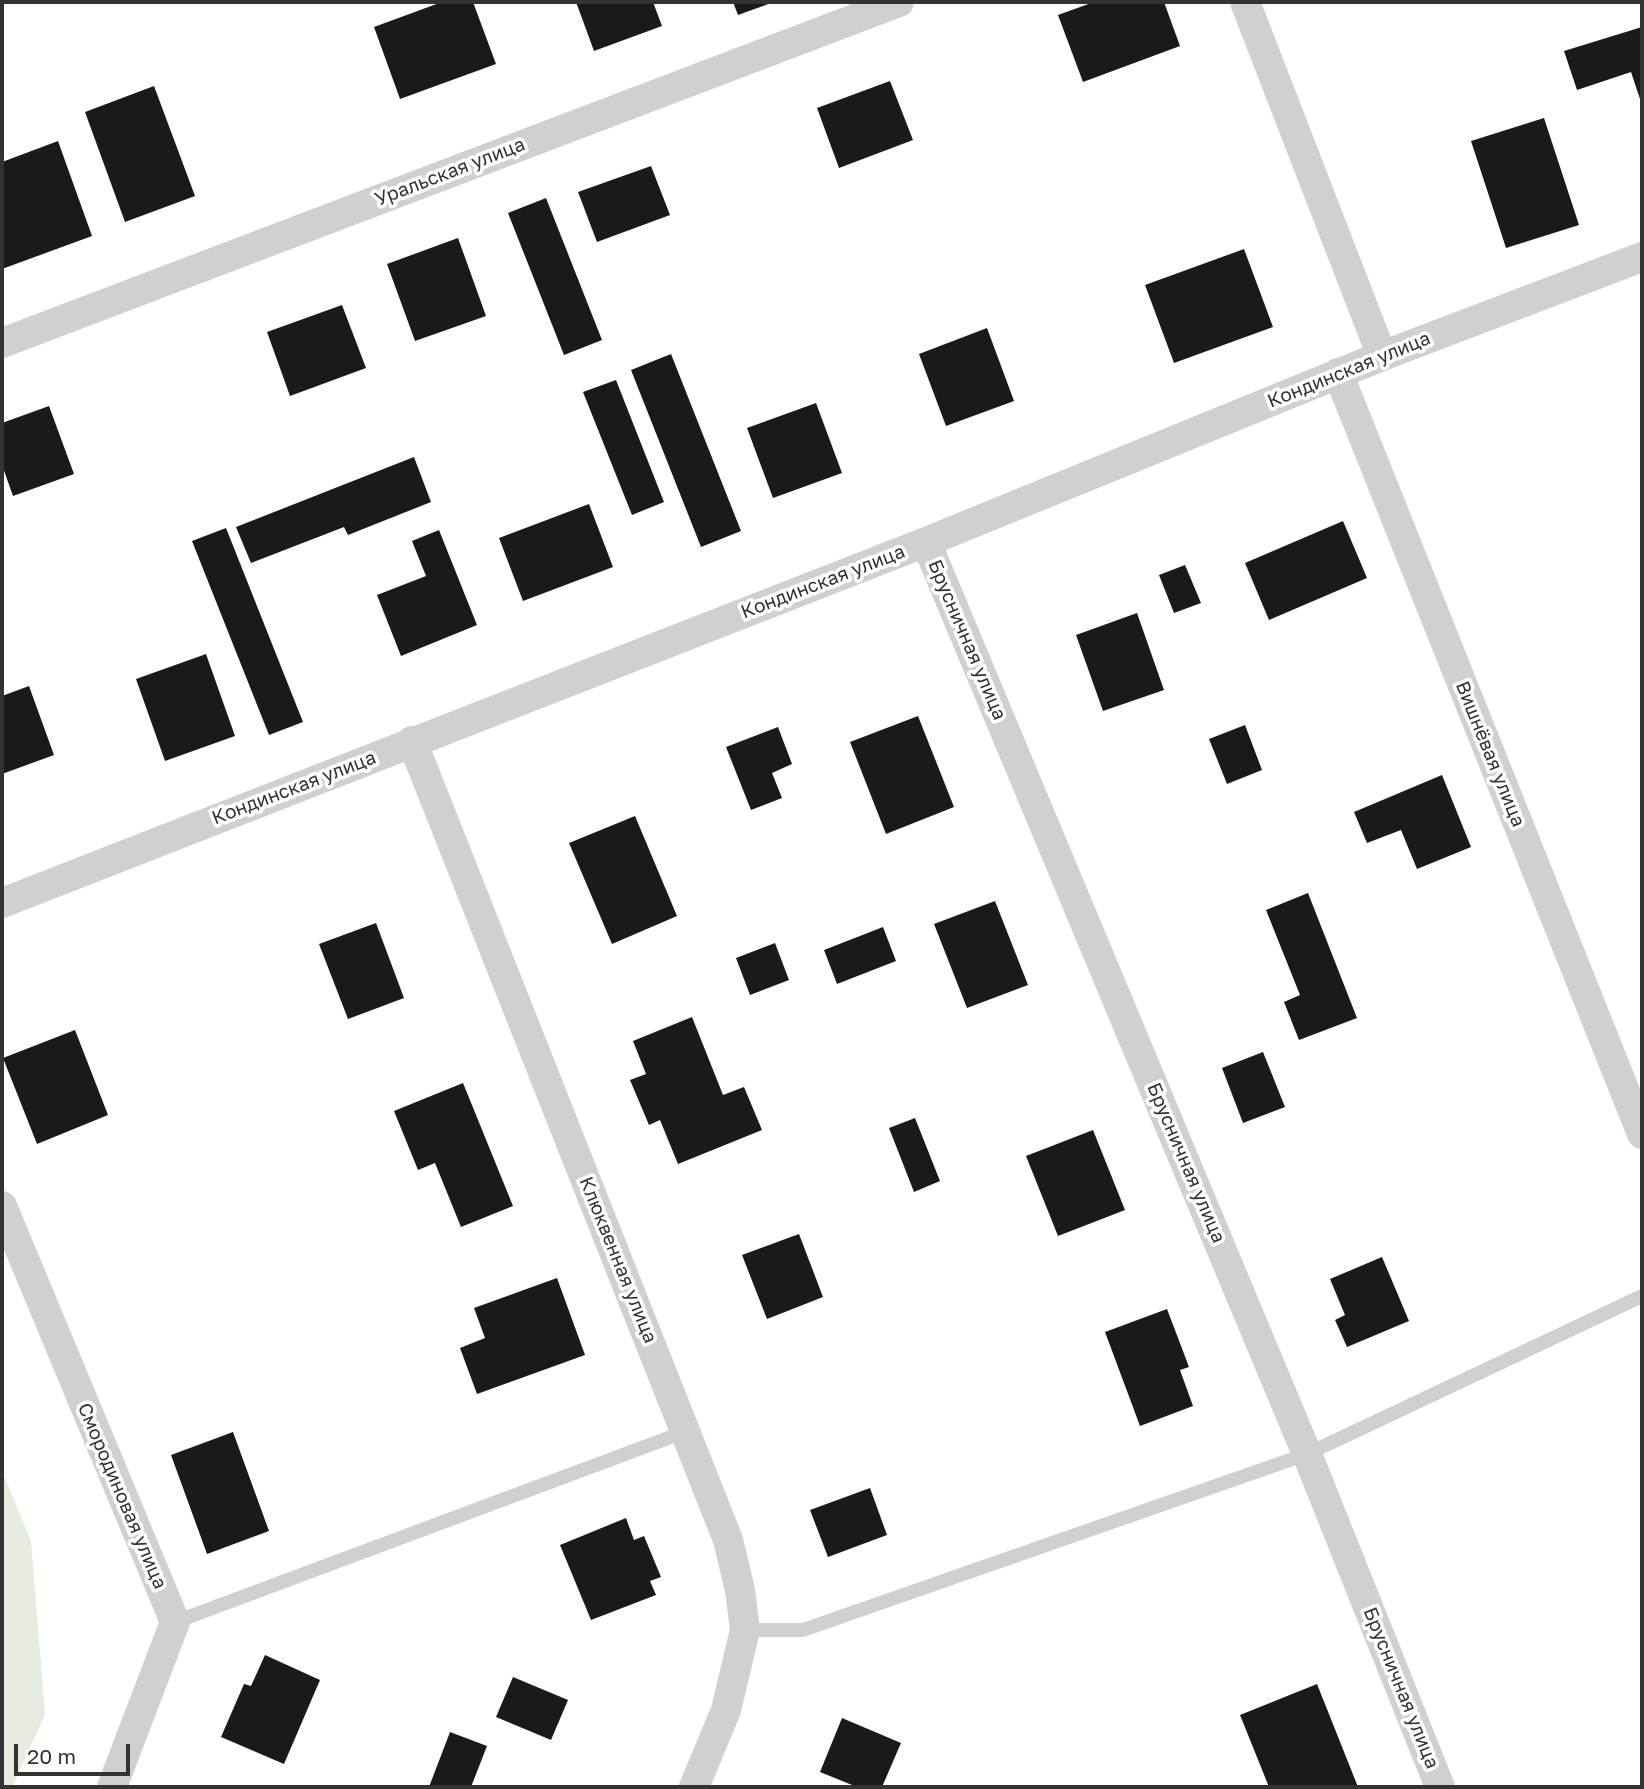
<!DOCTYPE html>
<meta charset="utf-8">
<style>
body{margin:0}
#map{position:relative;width:1644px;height:1789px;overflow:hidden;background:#fff;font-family:"Golos Text",sans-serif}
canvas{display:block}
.frame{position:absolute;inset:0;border:4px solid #333;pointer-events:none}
.scale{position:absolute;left:14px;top:1744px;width:116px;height:32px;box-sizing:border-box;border:4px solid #333;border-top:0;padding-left:9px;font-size:21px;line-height:24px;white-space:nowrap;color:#333;-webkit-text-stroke:5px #fff;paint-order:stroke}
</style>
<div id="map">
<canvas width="1644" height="1789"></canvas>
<div class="frame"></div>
<div class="scale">20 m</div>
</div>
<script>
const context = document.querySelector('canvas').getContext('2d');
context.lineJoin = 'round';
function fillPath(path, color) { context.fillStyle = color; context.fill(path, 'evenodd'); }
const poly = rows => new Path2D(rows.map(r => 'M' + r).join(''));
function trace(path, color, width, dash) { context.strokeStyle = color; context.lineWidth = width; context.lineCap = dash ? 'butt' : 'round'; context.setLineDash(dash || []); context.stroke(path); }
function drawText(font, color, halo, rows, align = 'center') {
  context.font = font + ' "Golos Text",sans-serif'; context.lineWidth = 7; context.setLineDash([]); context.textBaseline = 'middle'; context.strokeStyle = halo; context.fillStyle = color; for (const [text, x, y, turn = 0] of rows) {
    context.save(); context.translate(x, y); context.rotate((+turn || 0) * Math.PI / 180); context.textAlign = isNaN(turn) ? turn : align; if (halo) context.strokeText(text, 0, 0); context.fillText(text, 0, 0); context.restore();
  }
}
fillPath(poly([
 [2,1471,31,1541,45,1715,12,1787,2,1787]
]), '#e6ecdf');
fillPath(poly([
 [442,2,473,2,496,64,400,99,374,27],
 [576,2,653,2,662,26,594,51],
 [733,2,774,2,738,15],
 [1094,2,1164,2,1180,46,1083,82,1058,15],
 [1642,27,1642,105,1631,72,1577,90,1564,51],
 [890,81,913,140,839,168,817,108],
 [154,86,195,196,125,222,85,112],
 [1544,118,1579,225,1506,248,1471,141],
 [58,141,92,236,2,269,2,162],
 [651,166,670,215,597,242,578,192],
 [546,198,602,340,564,355,508,213],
 [458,238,486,316,415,341,387,264],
 [1244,249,1273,327,1174,363,1145,285],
 [342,305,366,368,290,396,267,332],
 [987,328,1014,401,946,426,919,354],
 [671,354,741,531,701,547,631,370],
 [616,380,664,502,632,515,583,392],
 [816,403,842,473,773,498,747,428],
 [49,406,74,474,13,496,2,465,2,423],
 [414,457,431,502,348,535,344,527,251,563,236,527],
 [589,504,613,567,523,601,499,538],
 [1343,521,1367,578,1269,620,1245,563],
 [226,528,303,722,269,735,192,541],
 [439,530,477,625,401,656,377,595,426,576,412,541],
 [1185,565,1201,603,1174,613,1159,575],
 [1137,613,1164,690,1103,711,1076,635],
 [206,654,235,736,165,761,136,679],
 [29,686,54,755,2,774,2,696],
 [918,716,954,807,886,834,850,742],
 [1245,725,1262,770,1227,784,1209,739],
 [778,727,792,764,772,773,782,798,751,810,726,747],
 [1442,775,1471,847,1417,869,1401,830,1367,843,1354,812],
 [635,816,677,916,612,944,569,843],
 [1308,893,1357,1018,1299,1040,1284,1002,1300,995,1266,910],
 [995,901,1028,985,967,1008,934,924],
 [376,923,404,998,348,1019,319,944],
 [883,927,896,961,837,984,824,950],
 [775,943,789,980,750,995,736,958],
 [692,1017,723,1095,744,1087,762,1130,678,1164,660,1120,649,1125,630,1080,646,1074,633,1041],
 [75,1030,108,1115,37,1144,3,1058],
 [1263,1052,1285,1107,1243,1123,1222,1068],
 [463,1083,513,1206,461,1227,435,1163,418,1170,394,1111],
 [915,1118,940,1181,914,1192,889,1128],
 [1093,1130,1125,1210,1058,1236,1026,1156],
 [799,1234,823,1297,767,1319,742,1255],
 [1382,1257,1409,1321,1347,1347,1335,1320,1345,1315,1330,1279],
 [557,1278,585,1355,477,1394,460,1348,485,1338,474,1308],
 [1167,1309,1189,1367,1180,1370,1193,1406,1140,1426,1105,1332],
 [233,1432,269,1531,207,1554,171,1455],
 [870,1488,887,1535,828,1557,810,1510],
 [626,1518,634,1540,644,1536,661,1577,650,1581,656,1595,591,1620,560,1545],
 [265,1655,320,1680,284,1764,221,1737,244,1684,251,1686],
 [513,1677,568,1700,551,1740,496,1717],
 [1317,1684,1358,1787,1269,1787,1240,1715],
 [842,1718,901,1743,882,1787,857,1787,820,1772],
 [450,1732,487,1746,471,1787,429,1787]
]), '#1a1a1a');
trace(poly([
 [175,1622,687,1431],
 [745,1630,803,1630,1307,1454,1642,1296]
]), '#d0d0d0', 14);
trace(poly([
 [1245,2,1382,356],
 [2,343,899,2],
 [1338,373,1642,1134],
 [926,542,1307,1454,1440,1787],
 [412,741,728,1540,740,1590,745,1630,726,1710,694,1787],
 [2,903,926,542,1382,356,1642,257],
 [2,1206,175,1622,112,1787]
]), '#d0d0d0', 30);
drawText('19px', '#333', '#fff', [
 ["Уральская улица",450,172,-21],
 ["Кондинская улица",1349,370,-22],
 ["Кондинская улица",823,582,-21],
 ["Брусничная улица",967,640,67],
 ["Вишнёвая улица",1490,754,68],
 ["Кондинская улица",294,788,-21],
 ["Брусничная улица",1186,1163,67],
 ["Клюквенная улица",618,1260,68],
 ["Смородиновая улица",122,1496,67],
 ["Брусничная улица",1401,1688,68]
]);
</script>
